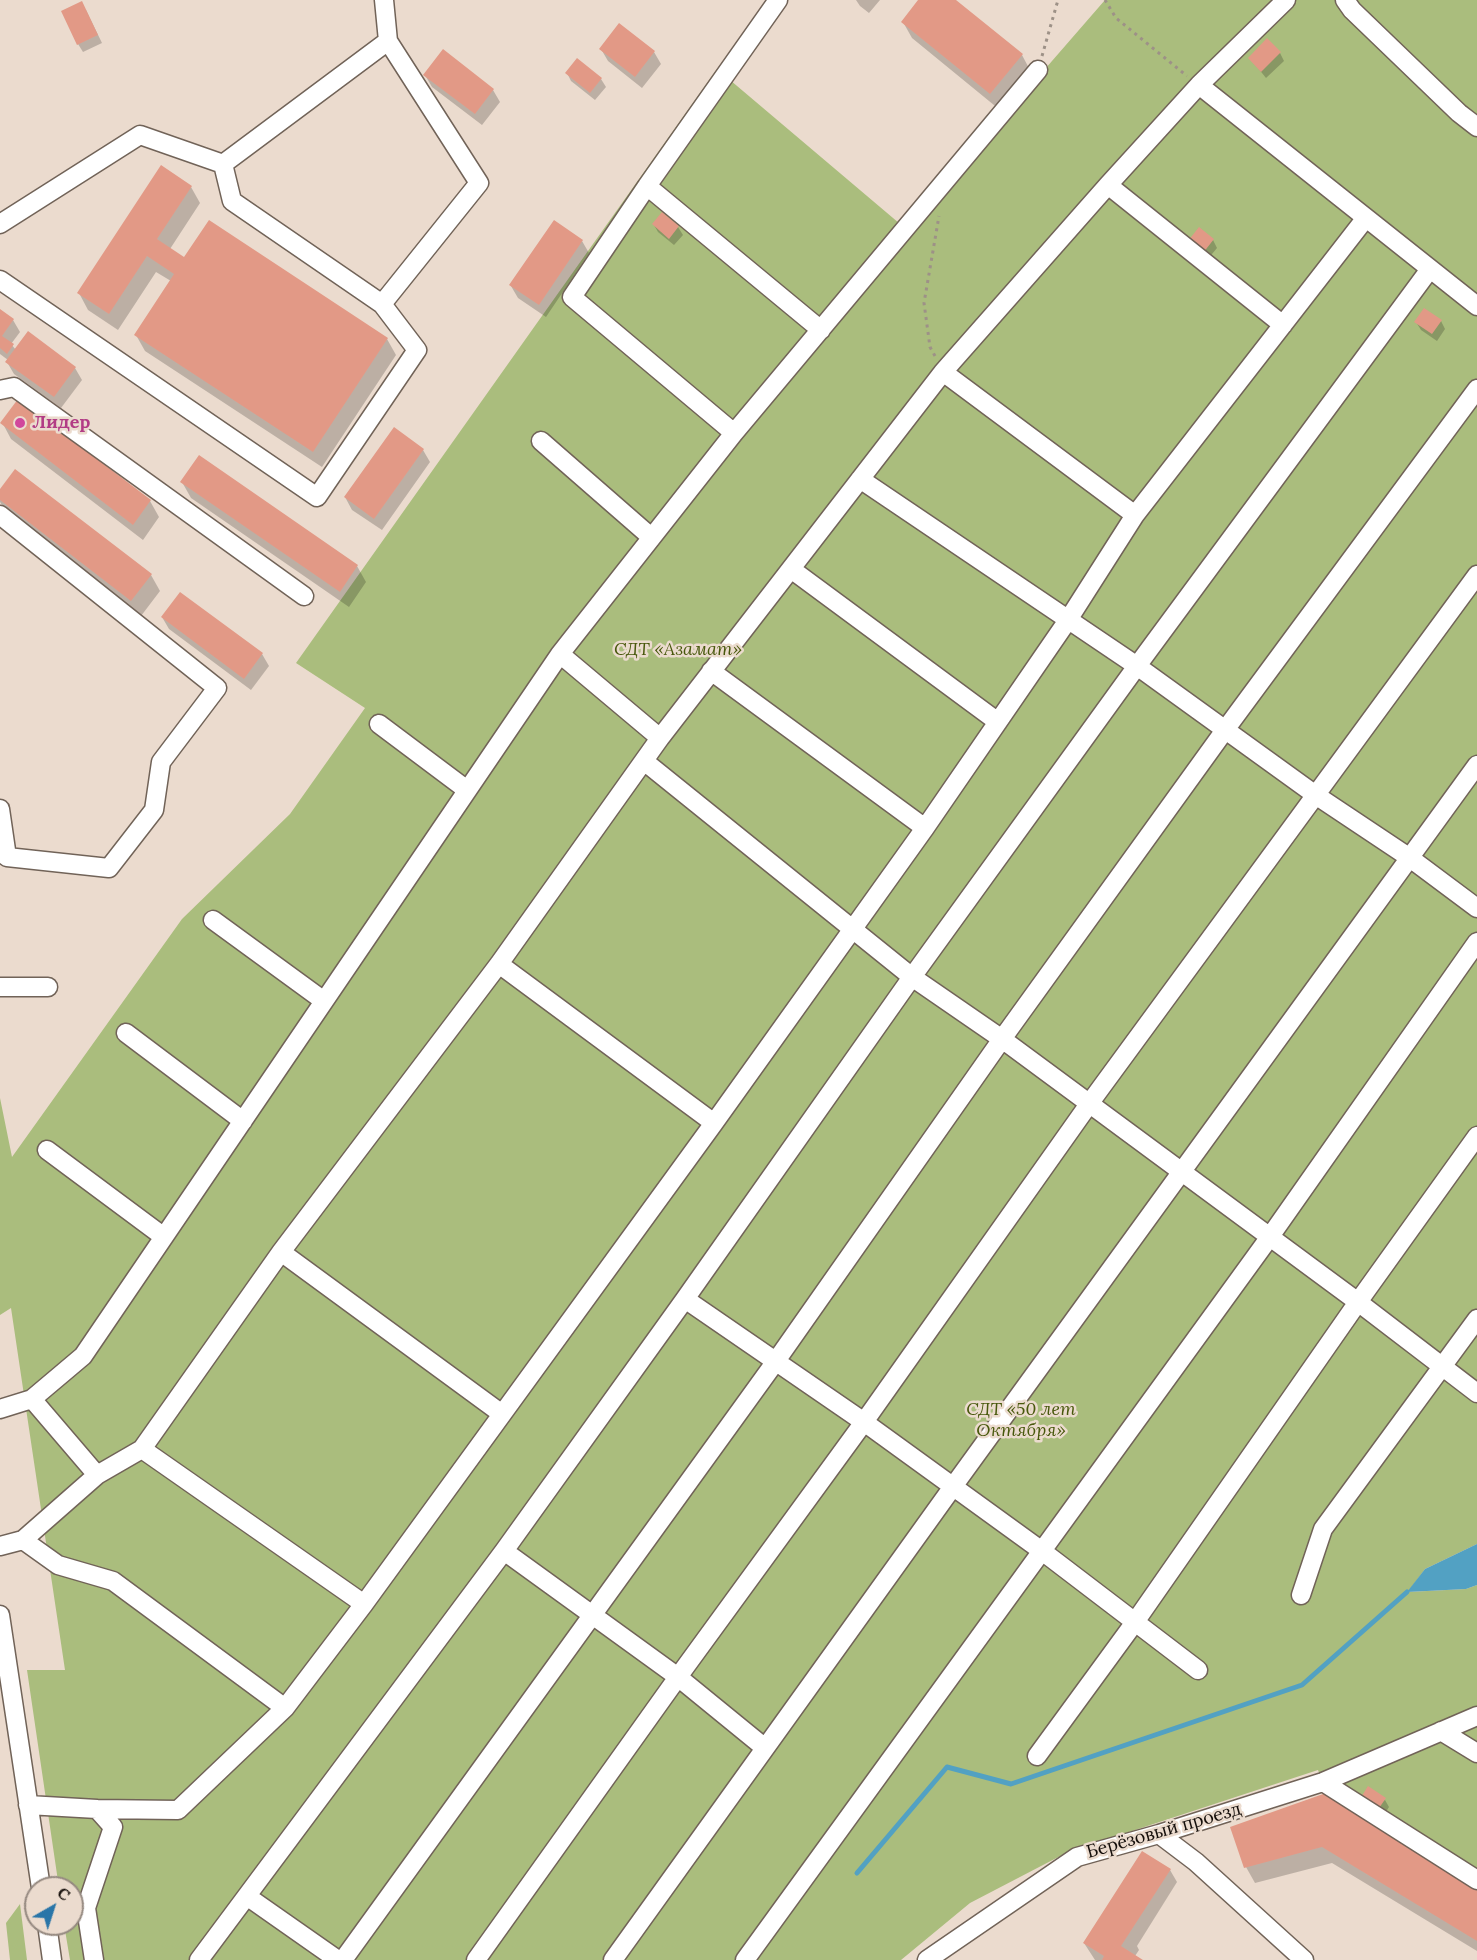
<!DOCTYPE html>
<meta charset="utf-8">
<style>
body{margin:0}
#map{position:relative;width:1477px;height:1960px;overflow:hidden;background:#ebdbce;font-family:Lora,serif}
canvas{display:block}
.north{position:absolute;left:24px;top:1876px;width:60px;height:60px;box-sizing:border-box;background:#ebdbce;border:2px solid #958980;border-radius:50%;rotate:39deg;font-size:16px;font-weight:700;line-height:24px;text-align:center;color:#140e0a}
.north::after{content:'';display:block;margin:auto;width:21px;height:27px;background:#2975a8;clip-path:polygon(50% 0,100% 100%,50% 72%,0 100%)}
</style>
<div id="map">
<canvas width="1477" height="1960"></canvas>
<div class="north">С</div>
</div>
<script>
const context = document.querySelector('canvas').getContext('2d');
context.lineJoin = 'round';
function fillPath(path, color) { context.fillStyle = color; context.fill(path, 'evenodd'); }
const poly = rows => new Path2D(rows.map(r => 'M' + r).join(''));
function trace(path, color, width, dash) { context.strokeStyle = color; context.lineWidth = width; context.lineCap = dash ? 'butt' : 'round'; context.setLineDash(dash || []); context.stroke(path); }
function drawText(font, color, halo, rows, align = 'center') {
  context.font = font + ' Lora,serif'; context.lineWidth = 5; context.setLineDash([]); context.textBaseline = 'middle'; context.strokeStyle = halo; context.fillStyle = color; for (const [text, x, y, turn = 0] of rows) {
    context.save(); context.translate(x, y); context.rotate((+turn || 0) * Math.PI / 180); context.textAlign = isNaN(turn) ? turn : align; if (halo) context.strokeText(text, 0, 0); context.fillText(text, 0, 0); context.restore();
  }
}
fillPath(poly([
 [1105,0,1477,0,1477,1544,1425,1569,1408,1592,1466,1589,1477,1585,1477,1888,1326,1793,1318,1770,1068,1852,970,1903,901,1960,70,1960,64,1924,72,1924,72,1888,59,1888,27,1670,65,1670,11,1308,0,1315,0,1098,12,1157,182,919,290,814,365,708,296,663,717,69,906,229],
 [20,1904,27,1960,10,1960,6,1923]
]), '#aabd7d');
fillPath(poly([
 [1477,1544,1477,1585,1466,1589,1407,1592,1425,1569]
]), '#52a1c3');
fillPath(poly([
 [856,0,880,0,869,13,860,6],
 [920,0,954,0,1022,55,1031,72,1000,110,912,38,903,22],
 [86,10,102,43,83,52,78,44],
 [601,49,654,52,661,64,642,88,608,61],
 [1280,53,1284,61,1266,78,1250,58],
 [567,73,601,79,606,87,595,100,571,81],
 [425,75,493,90,500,102,482,125,432,87],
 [191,187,200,203,170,249,185,259,387,339,396,355,322,467,145,351,136,335,171,281,156,272,118,330,88,310,79,293],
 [663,214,678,227,683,235,674,245,658,232,654,225],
 [1213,240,1217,248,1207,260,1194,249],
 [582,241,589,253,546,317,518,298,511,286],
 [0,310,13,320,20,332,11,344,16,350,75,368,82,380,61,408,14,374,7,362,8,360,0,354],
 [1441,321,1445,329,1437,341,1421,330,1416,322],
 [2,422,150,501,159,517,143,540,11,439],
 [394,429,423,450,430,462,382,530,352,510,345,497],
 [182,482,357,566,366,582,349,607,191,498],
 [0,491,151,575,160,591,141,616,6,512,0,502],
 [162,617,262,654,269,666,251,690,169,629],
 [1326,1794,1477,1890,1477,1951,1332,1863,1255,1883,1246,1867],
 [1385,1800,1389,1807,1382,1818,1366,1807],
 [1143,1853,1170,1870,1177,1882,1137,1946,1139,1950,1135,1956,1141,1960,1095,1960,1084,1943]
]), '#0003');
trace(poly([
 [857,1873,947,1767,1011,1784,1302,1685,1407,1592]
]), '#52a1c3', 5);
fillPath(poly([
 [918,0,956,0,1023,54,990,94,901,22],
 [82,1,98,35,77,45,61,11],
 [619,23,655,51,635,77,599,49],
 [1267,38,1281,52,1261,72,1248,58],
 [443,49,494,89,475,114,423,75],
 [577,58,602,78,590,93,565,73],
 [161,165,192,186,157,239,184,257,209,220,388,338,313,452,134,335,174,274,147,256,109,314,77,293],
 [662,212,679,226,669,239,652,224],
 [554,220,583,240,539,305,509,285],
 [1199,227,1214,239,1203,253,1188,241],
 [1424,308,1442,320,1432,334,1414,322],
 [0,309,14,319,2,336,14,344,7,354,0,348],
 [28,331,76,367,54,397,5,362],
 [18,399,151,500,133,525,0,423],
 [394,427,424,449,374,519,344,497],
 [199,455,358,565,340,592,180,482],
 [15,469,152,574,131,601,0,500,0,489],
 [180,592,263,653,244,679,161,617],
 [1368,1786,1386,1798,1377,1811,1360,1799],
 [1326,1793,1477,1888,1477,1941,1322,1847,1244,1868,1230,1827],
 [1142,1851,1171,1869,1121,1946,1143,1960,1102,1960,1104,1956,1083,1943]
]), '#e29986');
const minor = poly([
 [1345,0,1352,10,1459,113,1477,127],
 [1199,85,1477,306],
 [223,164,232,201,382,304,479,183,388,41],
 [1108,185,1283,325],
 [647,186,778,0],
 [0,224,140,135,223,164,388,41,384,0],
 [0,280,317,497,417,350,382,304],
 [943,372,1135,515],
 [0,390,14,387,304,596],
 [734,433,572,297,647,186,821,330],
 [541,441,651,537],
 [860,479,1137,666,1317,796,1410,858,1477,908],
 [0,515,217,688,161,762,154,810,109,868,7,857,0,809],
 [791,569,998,722],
 [560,654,660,738],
 [711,671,925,828],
 [379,724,467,790],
 [644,761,912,977,1002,1039,1358,1302,1477,1393],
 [213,920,324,1001],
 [499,964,714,1123],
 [0,987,48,987],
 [126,1033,243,1121],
 [47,1150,164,1237],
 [281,1252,502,1414],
 [685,1299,864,1422,1042,1551,1198,1670],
 [32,1399,97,1475],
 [0,1409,32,1399,83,1356,560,654,734,433,1038,70],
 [142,1449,281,1252,499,964,660,738,943,372,1108,185,1199,85,1286,0],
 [23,1540,58,1565,113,1581,285,1708],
 [0,1546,23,1540,97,1475,142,1449,364,1604],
 [504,1551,678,1677,765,1748],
 [1301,1595,1323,1529,1477,1319],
 [0,1615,41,1888],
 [1441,1731,1477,1753],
 [1037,1756,1135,1622,1358,1302,1477,1136],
 [1323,1782,1477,1880],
 [28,1805,97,1809,113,1827,86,1908,94,1960],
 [97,1809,178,1810,285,1708,364,1604,714,1123,925,828,1068,620,1135,515,1365,219],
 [1159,1834,1196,1862,1304,1960],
 [248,1897,338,1960],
 [47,1924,52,1960],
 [199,1960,504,1551,685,1299,912,977,1137,666,1430,269],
 [343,1960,776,1361,1002,1039,1225,730,1477,389],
 [476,1960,678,1677,864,1422,1089,1104,1477,575],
 [613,1960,952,1488,1477,765],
 [745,1960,1269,1238,1477,942],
 [927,1960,1077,1857,1159,1834,1323,1782,1477,1716]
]);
trace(minor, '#716358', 21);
trace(poly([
 [1105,0,1116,18,1187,76],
 [1042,56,1058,0],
 [935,356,930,347,924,303,939,216]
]), '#9d9187', 3, [3, 4.5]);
trace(minor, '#fff', 18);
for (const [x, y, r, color] of [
 [20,423,6,"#d1479c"]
]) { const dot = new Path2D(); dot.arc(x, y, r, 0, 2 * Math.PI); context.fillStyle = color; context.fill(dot); trace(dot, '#ebdbce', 2); }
drawText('bold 18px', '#b23c85', '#ebdbce', [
 ["Лидер",32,423]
], 'left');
drawText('italic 18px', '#48580c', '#ebdbce', [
 ["СДТ «Азамат»",678,650],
 ["СДТ «50 лет",1021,1410],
 ["Октября»",1021,1431]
]);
drawText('18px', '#140e0a', '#ebdbce', [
 ["Берёзовый проезд",1164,1831,-16]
]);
</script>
